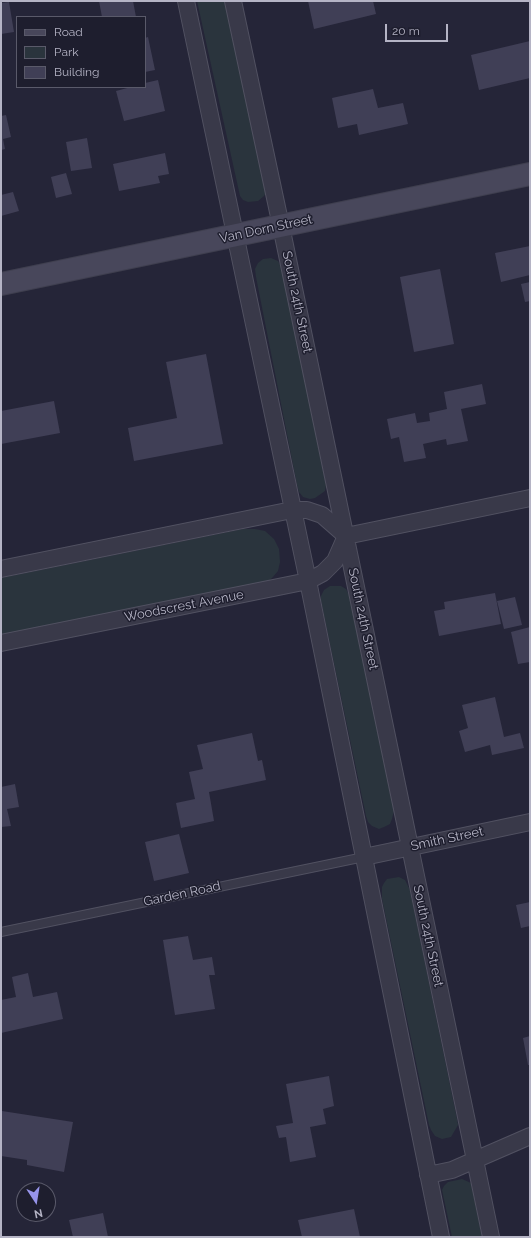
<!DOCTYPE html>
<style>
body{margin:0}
#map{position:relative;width:531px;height:1238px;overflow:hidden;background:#252538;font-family:Raleway,sans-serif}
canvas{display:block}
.frame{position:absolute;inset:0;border:2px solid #b5b4c5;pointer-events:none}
.legend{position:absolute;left:16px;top:16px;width:130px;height:72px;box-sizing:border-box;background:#1e1e2e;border:1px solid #5a5a6a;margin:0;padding:5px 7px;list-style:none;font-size:12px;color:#b5b4c5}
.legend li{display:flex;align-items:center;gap:8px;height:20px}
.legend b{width:20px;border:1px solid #5a5a6a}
.north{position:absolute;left:16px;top:1182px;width:40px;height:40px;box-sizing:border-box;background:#1e1e2e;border:1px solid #5a5a6a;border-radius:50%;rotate:168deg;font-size:11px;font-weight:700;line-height:16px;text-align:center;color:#b5b4c5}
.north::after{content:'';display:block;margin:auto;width:14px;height:18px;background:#9794ea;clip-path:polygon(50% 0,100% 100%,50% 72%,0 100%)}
.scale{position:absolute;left:385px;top:24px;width:63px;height:18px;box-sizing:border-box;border:2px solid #b5b4c5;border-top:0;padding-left:5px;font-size:12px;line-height:14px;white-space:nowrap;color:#b5b4c5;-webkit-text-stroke:3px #1e1e2e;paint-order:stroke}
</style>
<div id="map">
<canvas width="531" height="1238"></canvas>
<div class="frame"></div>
<ul class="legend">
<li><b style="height:5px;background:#48475b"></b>Road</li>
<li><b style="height:11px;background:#2a343d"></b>Park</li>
<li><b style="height:11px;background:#403f56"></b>Building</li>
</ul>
<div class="north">N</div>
<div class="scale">20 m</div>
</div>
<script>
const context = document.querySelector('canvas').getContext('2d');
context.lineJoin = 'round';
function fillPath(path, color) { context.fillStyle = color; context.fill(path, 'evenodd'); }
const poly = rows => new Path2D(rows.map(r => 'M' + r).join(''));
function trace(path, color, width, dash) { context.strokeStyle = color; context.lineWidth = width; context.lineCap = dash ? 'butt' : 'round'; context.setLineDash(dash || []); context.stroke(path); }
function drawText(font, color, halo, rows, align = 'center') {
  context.font = font + ' Raleway,sans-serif'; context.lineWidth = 3; context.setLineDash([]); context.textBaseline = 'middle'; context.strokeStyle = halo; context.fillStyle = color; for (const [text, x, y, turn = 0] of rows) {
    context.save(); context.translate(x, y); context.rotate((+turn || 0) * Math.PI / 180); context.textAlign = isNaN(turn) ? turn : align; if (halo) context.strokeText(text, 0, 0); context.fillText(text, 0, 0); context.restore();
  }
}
fillPath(poly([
 [197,1,226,1,266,193,264,196,258,201,248,202,243,200,240,196],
 [271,258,278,261,282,268,326,485,325,491,315,498,310,499,303,497,299,492,297,485,256,277,255,269,258,263,263,259],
 [243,529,255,529,265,531,274,539,279,549,280,562,278,571,272,578,263,585,1,636,1,578],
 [330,586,341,586,346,589,349,595,394,811,392,819,390,824,384,827,379,829,372,826,368,822,366,816,321,601,321,596,324,590],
 [399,877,405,880,410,890,457,1119,458,1125,451,1137,442,1139,435,1136,431,1130,429,1125,382,899,382,887,384,883,387,879],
 [462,1179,471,1183,482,1237,452,1237,442,1190,444,1186,448,1182]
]), '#2a343d');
fillPath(poly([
 [99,1,133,1,136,17,102,17],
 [308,1,340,1,341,2,347,1,373,1,376,14,314,29],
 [9,2,14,32,1,34,1,3],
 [148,37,155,70,145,72,145,38],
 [530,41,530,78,479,90,471,55],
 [158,80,165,111,124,121,116,91,131,87,145,87,145,83],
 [373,89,378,108,403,103,408,124,359,135,357,124,338,128,332,98],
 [6,115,11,137,3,139,5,149,1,150,1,116],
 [87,138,92,168,71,171,66,142],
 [165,153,169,174,158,176,160,183,119,191,113,164],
 [66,173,72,194,56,198,51,177],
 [13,192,19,211,1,216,1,195],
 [530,246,530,275,501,282,495,253],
 [440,269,454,344,414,352,400,277],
 [530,282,530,301,525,302,521,284],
 [206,354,223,444,134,461,128,428,177,418,166,362],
 [482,384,486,404,461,409,468,441,447,445,446,439,423,444,426,458,404,462,399,437,391,439,387,419,415,413,417,423,430,421,429,413,447,409,444,392],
 [54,401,60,433,1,444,1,411],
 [495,593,501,624,439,636,434,611,445,609,444,602],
 [515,597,522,625,504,629,497,601],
 [530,627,530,662,518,664,511,632],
 [495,697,504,737,520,733,524,748,492,755,490,745,465,752,459,731,468,728,462,705],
 [252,733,258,761,262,760,266,780,209,792,214,821,181,828,176,803,195,799,189,772,203,769,197,745],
 [15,784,19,807,7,809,11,826,1,827,1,787],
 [179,834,189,873,154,881,145,842],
 [530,902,530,926,521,928,516,905],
 [188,936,193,960,212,957,215,975,209,975,215,1009,175,1015,163,940],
 [28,973,33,997,57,992,63,1019,1,1033,1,1000,16,997,12,977],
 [530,1036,530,1065,528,1065,523,1038],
 [329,1076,334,1106,323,1109,326,1124,310,1127,316,1157,290,1162,286,1137,279,1138,276,1126,293,1123,286,1084],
 [2,1111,73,1122,64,1172,27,1165,27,1160,1,1156,1,1118],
 [354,1209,360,1237,302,1237,298,1220],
 [103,1213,108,1237,73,1237,69,1220]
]), '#403f56');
const service = poly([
 [1,932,364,857]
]);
const minor = poly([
 [186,1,308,581,441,1237],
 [233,1,281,226,491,1237],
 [346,536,530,498],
 [1,569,292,510,307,510,322,515,346,536],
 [1,643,308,581,323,573,335,561,346,536],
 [364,857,530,822],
 [428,1175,452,1170,530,1136]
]);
const secondary = poly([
 [1,284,530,174]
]);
trace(service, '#515161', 10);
trace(minor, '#515161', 18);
trace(secondary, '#3f3f4f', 24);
trace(service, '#393949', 8);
trace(minor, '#393949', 16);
trace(secondary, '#48475b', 22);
drawText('13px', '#b5b4c5', '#1e1e2e', [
 ["Van Dorn Street",266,229,-12],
 ["South 24th Street",297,302,78],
 ["Woodscrest Avenue",184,606,-11],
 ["South 24th Street",363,619,78],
 ["Smith Street",447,839,-12],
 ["Garden Road",182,894,-12],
 ["South 24th Street",428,936,78]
]);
</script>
